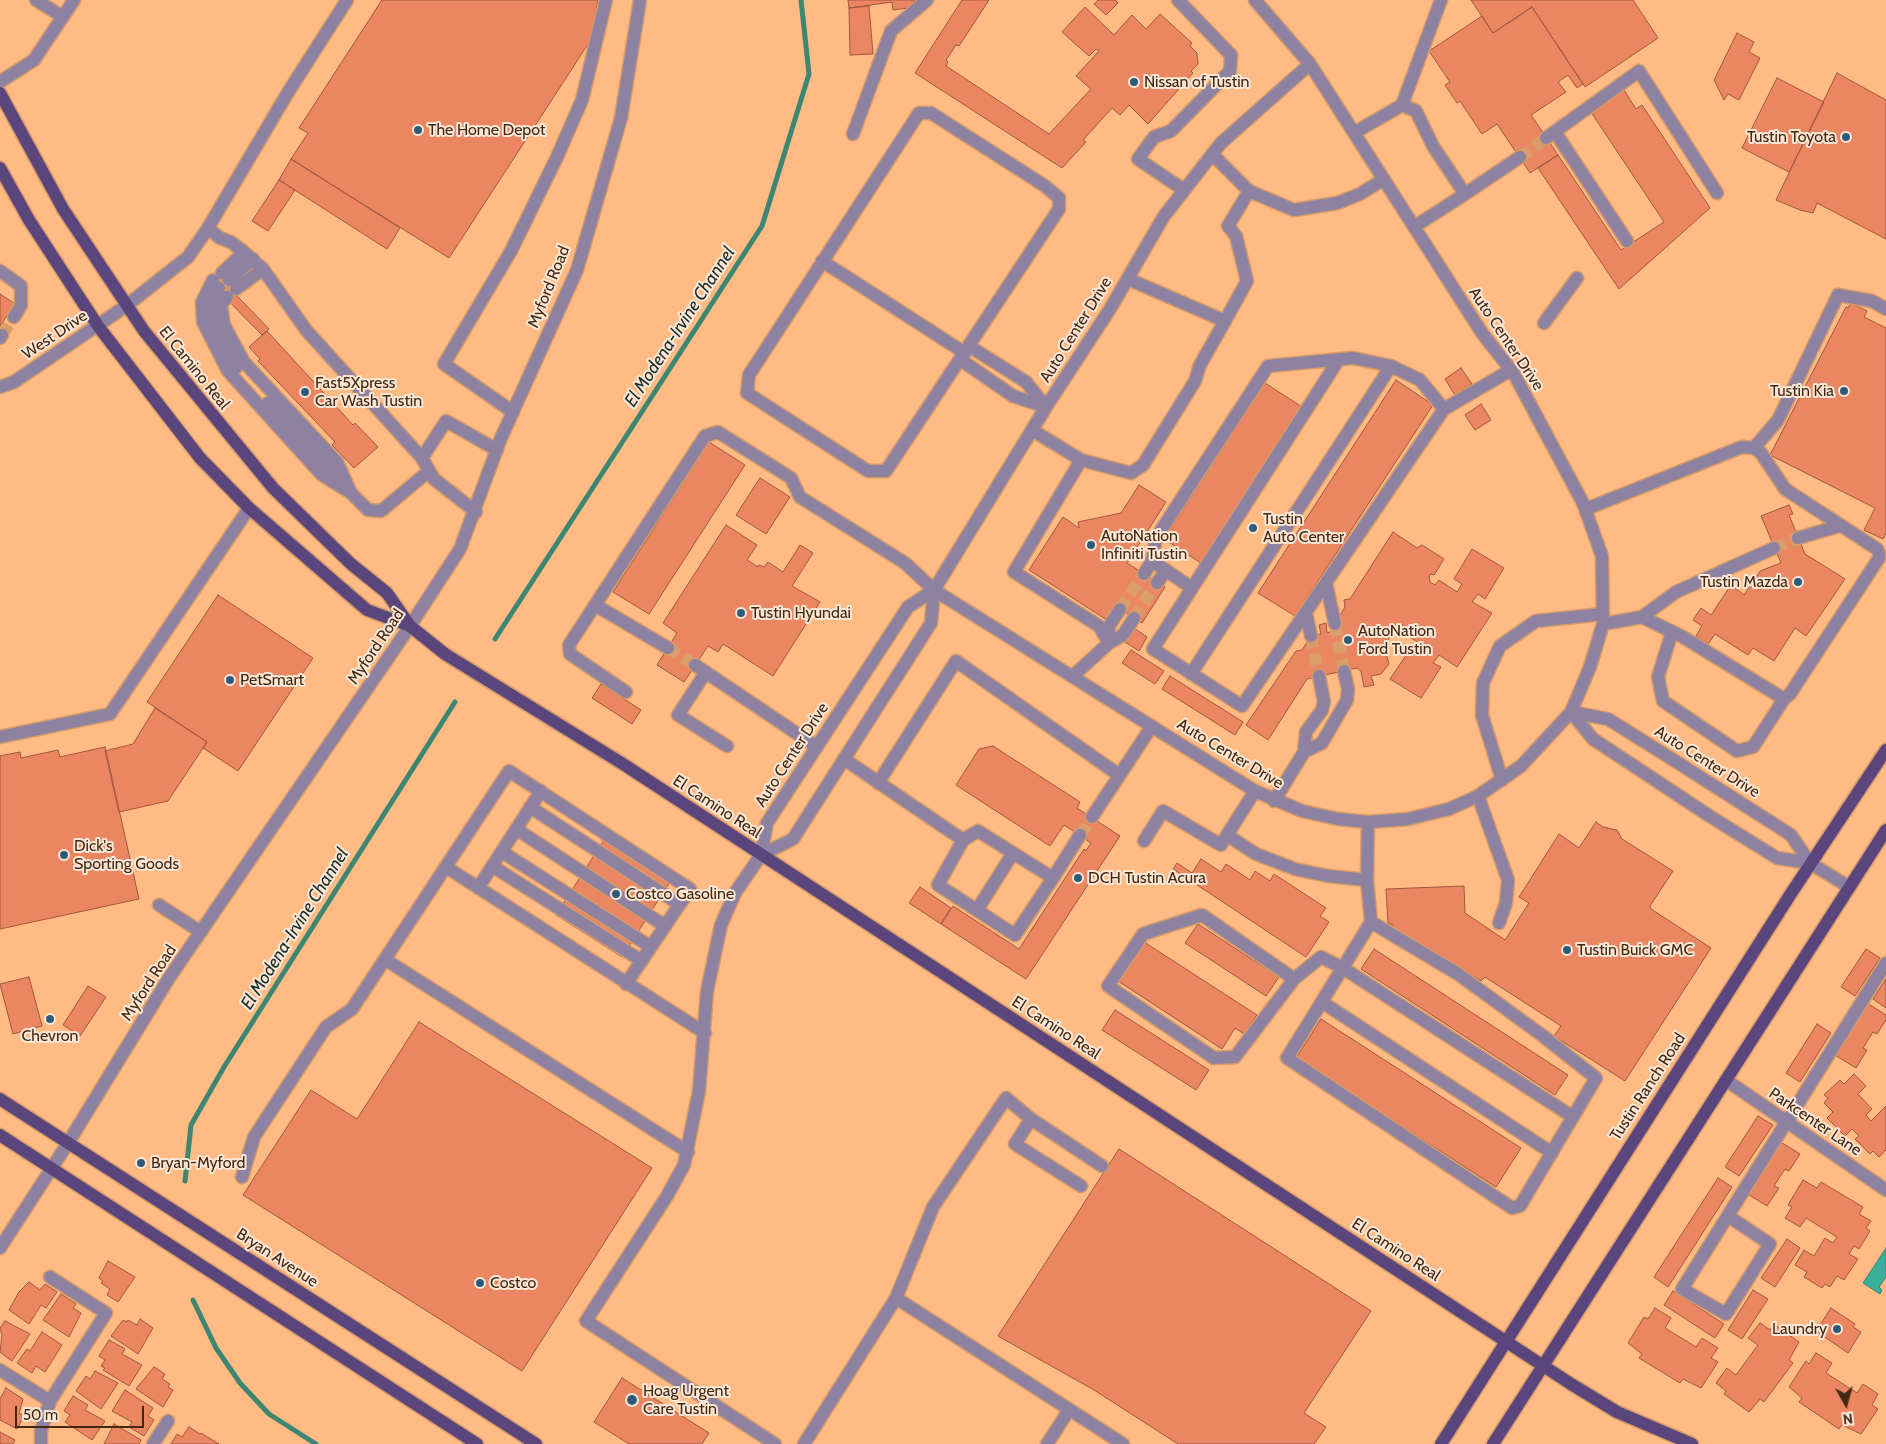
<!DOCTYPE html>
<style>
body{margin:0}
#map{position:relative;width:1886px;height:1444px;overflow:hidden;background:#ffbb83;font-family:Cabin,sans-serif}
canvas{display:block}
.north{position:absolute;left:1821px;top:1379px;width:50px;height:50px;-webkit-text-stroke:4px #fde7d7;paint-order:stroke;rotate:173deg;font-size:14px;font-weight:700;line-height:20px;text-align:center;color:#422811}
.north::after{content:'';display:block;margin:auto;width:18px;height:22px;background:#422811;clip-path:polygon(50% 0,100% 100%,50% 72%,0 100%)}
.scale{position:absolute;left:15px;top:1406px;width:129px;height:22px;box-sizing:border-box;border:2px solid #422811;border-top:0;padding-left:6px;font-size:15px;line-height:18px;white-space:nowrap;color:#422811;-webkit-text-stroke:4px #fde7d7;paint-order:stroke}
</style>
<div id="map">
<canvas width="1886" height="1444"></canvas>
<div class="north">N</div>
<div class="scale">50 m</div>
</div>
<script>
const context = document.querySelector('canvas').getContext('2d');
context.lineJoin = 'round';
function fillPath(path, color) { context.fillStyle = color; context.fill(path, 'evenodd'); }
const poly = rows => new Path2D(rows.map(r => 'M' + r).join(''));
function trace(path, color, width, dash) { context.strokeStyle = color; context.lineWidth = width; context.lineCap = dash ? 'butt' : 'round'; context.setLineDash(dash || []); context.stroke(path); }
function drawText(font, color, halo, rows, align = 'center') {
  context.font = font + ' Cabin,sans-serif'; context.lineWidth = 4; context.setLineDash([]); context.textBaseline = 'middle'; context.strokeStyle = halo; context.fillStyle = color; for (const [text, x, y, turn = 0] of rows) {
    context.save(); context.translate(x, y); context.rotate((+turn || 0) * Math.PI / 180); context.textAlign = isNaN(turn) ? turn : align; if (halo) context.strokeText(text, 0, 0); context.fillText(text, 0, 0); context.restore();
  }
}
const water = poly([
 [1886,1248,1886,1277,1879,1287,1882,1290,1880,1294,1863,1283,1886,1248]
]);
fillPath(water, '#39ae9b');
trace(water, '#3c8672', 1);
trace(poly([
 [495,639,762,226,809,74,801,0],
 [185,1181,191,1125,224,1067,455,702],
 [193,1300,216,1348,240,1383,269,1414,316,1444]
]), '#3c8672', 5);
const building = poly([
 [382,0,598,0,592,38,449,258,291,159,308,133,299,128,382,0],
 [848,0,915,0,908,8,893,10,892,2,849,8,848,0],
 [962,0,989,0,959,46,956,45,946,60,948,62,946,66,1049,134,1091,89,1076,76,1099,51,1096,49,1089,56,1062,32,1085,7,1114,35,1132,15,1146,29,1160,14,1192,43,1190,46,1197,53,1198,64,1191,71,1193,73,1148,124,1129,105,1120,115,1112,108,1083,140,1086,142,1062,168,915,73,962,0],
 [1098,0,1115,0,1118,3,1106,15,1094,4,1098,0],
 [1471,0,1633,0,1658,38,1585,87,1532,7,1493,33,1471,0],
 [869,6,873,54,850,55,849,8,869,6],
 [1532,7,1583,84,1577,88,1568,75,1558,82,1566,92,1531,115,1558,155,1530,173,1497,124,1482,134,1460,101,1457,103,1445,85,1450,82,1429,51,1482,16,1493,33,1532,7],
 [1737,33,1754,42,1749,52,1760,58,1739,100,1728,94,1724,100,1714,80,1737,33],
 [1837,73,1886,100,1886,239,1817,203,1813,213,1800,210,1776,200,1837,73],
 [1777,78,1824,102,1789,172,1742,148,1777,78],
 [1624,90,1636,109,1642,105,1710,208,1619,289,1538,168,1558,155,1621,250,1664,222,1591,112,1624,90],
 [291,159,400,228,387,249,279,180,291,159],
 [279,180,295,190,268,231,252,221,279,180],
 [216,274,269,329,262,335,209,281,216,274],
 [0,294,15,304,0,326,0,294],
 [1851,303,1867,311,1864,317,1886,328,1886,533,1883,539,1864,530,1875,508,1770,455,1846,307,1848,308,1851,303],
 [267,331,353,425,355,423,378,447,354,468,332,445,335,442,258,361,260,359,249,347,267,331],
 [1461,368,1472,384,1455,395,1445,379,1461,368],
 [1396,380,1433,405,1295,616,1258,593,1396,380],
 [1265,383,1302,407,1201,563,1164,539,1265,383],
 [1481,404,1491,420,1475,430,1465,415,1481,404],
 [709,442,745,465,649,614,613,592,709,442],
 [760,478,790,497,766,534,736,515,760,478],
 [1139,485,1166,502,1127,563,1165,587,1142,623,1116,606,1107,620,1029,570,1063,517,1079,528,1078,522,1121,513,1139,485],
 [1789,505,1793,514,1789,515,1805,554,1845,579,1806,636,1795,628,1774,661,1753,648,1748,655,1715,634,1708,644,1696,636,1702,626,1693,620,1701,608,1711,615,1731,585,1744,595,1760,571,1781,563,1761,516,1789,505],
 [726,525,757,545,747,560,758,567,759,565,764,567,768,562,783,572,800,545,813,553,792,586,820,602,773,676,723,644,718,652,708,646,684,682,657,665,677,633,663,623,726,525],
 [1393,532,1417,548,1422,545,1444,559,1434,575,1431,574,1429,577,1430,582,1435,585,1439,580,1457,592,1462,584,1454,579,1472,549,1504,568,1485,599,1478,594,1472,602,1492,613,1457,667,1439,655,1433,663,1441,667,1421,698,1390,679,1411,648,1417,652,1422,645,1404,633,1407,628,1399,623,1384,646,1389,664,1381,674,1371,676,1374,685,1364,687,1361,671,1357,668,1307,679,1268,740,1246,725,1296,651,1302,650,1311,636,1321,634,1319,625,1326,623,1327,633,1330,632,1345,607,1344,600,1350,599,1393,532],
 [218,595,313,658,238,771,203,748,207,742,147,702,218,595],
 [1134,628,1147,637,1139,651,1125,642,1134,628],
 [1131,650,1164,671,1155,684,1122,663,1131,650],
 [1170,676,1243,722,1235,735,1162,689,1170,676],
 [601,684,641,710,632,724,592,698,601,684],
 [155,708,207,742,168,801,119,812,105,751,133,744,155,708],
 [993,746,1080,802,1077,808,1120,836,1026,979,941,924,953,906,1019,949,1084,849,1086,851,1091,843,1064,825,1050,846,956,785,979,749,993,746],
 [105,747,139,899,0,929,0,756,20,752,21,758,58,750,60,757,105,747],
 [1596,822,1603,827,1617,830,1622,839,1673,871,1650,906,1651,909,1711,948,1625,1081,1554,1036,1561,1026,1485,977,1481,981,1435,952,1432,955,1392,929,1392,924,1388,924,1386,889,1464,886,1465,913,1505,940,1529,903,1519,897,1559,834,1579,848,1596,822],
 [609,832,675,874,622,957,556,915,609,832],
 [1201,859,1221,872,1226,864,1250,880,1255,871,1270,881,1274,874,1326,908,1320,916,1329,922,1306,957,1173,869,1177,863,1192,873,1201,859],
 [920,887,951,908,941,924,909,903,920,887],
 [1198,924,1279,977,1266,996,1185,943,1198,924],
 [1144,942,1257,1015,1244,1034,1235,1028,1222,1049,1118,981,1144,942],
 [1374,949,1568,1075,1555,1095,1361,969,1374,949],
 [1866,949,1880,958,1855,996,1841,987,1866,949],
 [29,977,42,1026,13,1034,0,984,29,977],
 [1886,979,1886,1008,1873,999,1886,979],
 [88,986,106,997,80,1036,63,1025,88,986],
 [1867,1003,1886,1015,1886,1020,1877,1034,1873,1032,1863,1048,1867,1050,1856,1068,1835,1055,1867,1003],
 [1115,1010,1209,1070,1196,1090,1102,1030,1115,1010],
 [1321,1019,1521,1148,1496,1187,1296,1058,1321,1019],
 [419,1022,652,1168,522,1371,243,1195,311,1090,357,1119,419,1022],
 [1817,1024,1831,1033,1800,1082,1786,1073,1817,1024],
 [1854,1074,1866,1086,1858,1094,1872,1109,1866,1115,1871,1121,1886,1106,1886,1150,1879,1157,1873,1151,1870,1154,1855,1139,1859,1136,1852,1129,1845,1136,1827,1118,1833,1112,1824,1103,1828,1098,1824,1095,1840,1080,1844,1084,1854,1074],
 [1758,1116,1773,1125,1739,1176,1725,1167,1758,1116],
 [1779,1141,1800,1154,1789,1171,1785,1169,1774,1186,1779,1188,1767,1206,1746,1193,1779,1141],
 [1119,1149,1371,1311,1304,1413,1326,1427,1314,1444,1178,1444,1094,1390,998,1336,1119,1149],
 [1718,1178,1732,1187,1668,1287,1654,1277,1718,1178],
 [1803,1180,1817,1188,1821,1182,1863,1207,1859,1214,1871,1221,1866,1228,1870,1231,1859,1249,1854,1246,1849,1254,1858,1259,1844,1280,1837,1276,1830,1287,1825,1284,1822,1288,1804,1277,1807,1272,1795,1265,1804,1250,1814,1256,1825,1238,1833,1243,1837,1237,1806,1218,1800,1227,1785,1218,1792,1207,1788,1205,1803,1180],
 [1787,1239,1800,1248,1775,1287,1761,1278,1787,1239],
 [108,1261,135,1277,118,1302,107,1295,110,1289,101,1283,103,1281,99,1278,108,1261],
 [29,1282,40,1290,45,1284,57,1292,46,1308,41,1305,29,1324,9,1310,19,1292,29,1282],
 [1753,1290,1768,1299,1742,1339,1728,1330,1753,1290],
 [1673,1291,1724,1324,1715,1338,1664,1305,1673,1291],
 [61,1294,76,1304,73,1308,81,1313,69,1337,43,1320,61,1294],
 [1655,1308,1671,1318,1665,1328,1696,1347,1702,1338,1718,1348,1711,1358,1718,1362,1701,1388,1683,1379,1680,1383,1639,1358,1642,1354,1628,1343,1644,1317,1648,1319,1655,1308],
 [1831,1308,1855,1324,1853,1327,1861,1332,1848,1353,1816,1331,1831,1308],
 [140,1319,153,1328,138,1354,111,1336,123,1320,127,1322,128,1320,137,1325,140,1319],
 [5,1321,30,1334,12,1361,0,1352,2,1335,0,1328,5,1321],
 [1760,1323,1770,1330,1774,1324,1799,1342,1789,1360,1793,1363,1764,1402,1760,1399,1749,1412,1724,1394,1726,1391,1716,1383,1727,1368,1736,1375,1758,1345,1748,1338,1760,1323],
 [42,1332,62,1345,45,1372,36,1366,32,1373,17,1363,27,1349,30,1351,42,1332],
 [109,1340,125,1349,122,1354,142,1365,129,1386,103,1370,105,1368,101,1366,105,1360,99,1356,109,1340],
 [1816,1353,1832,1363,1826,1373,1857,1393,1863,1384,1878,1394,1872,1405,1878,1409,1861,1434,1842,1425,1839,1429,1799,1402,1802,1398,1789,1387,1806,1361,1809,1364,1816,1353],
 [154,1367,165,1374,162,1379,170,1384,168,1387,173,1390,163,1407,136,1389,154,1367],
 [95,1371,118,1383,101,1409,76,1391,86,1376,90,1379,95,1371],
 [622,1378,709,1433,702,1444,629,1444,594,1422,622,1378],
 [6,1388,23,1399,19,1413,24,1416,17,1429,0,1420,0,1399,6,1388],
 [125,1390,153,1408,148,1416,154,1420,144,1436,129,1427,132,1422,112,1411,125,1390],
 [73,1396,88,1405,85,1410,105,1421,92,1440,65,1422,70,1415,64,1411,73,1396],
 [114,1424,141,1440,139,1444,104,1444,114,1424],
 [189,1427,200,1434,201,1433,219,1444,171,1444,177,1434,182,1437,189,1427],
 [0,1432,15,1440,13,1444,0,1444,0,1432]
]);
fillPath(building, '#eb8663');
trace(building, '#a1563c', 1);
trace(poly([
 [1520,157,1546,138],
 [2,335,14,317],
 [1774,548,1798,538],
 [1120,609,1144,574],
 [1134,618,1157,583],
 [1335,624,1344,671],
 [1311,636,1319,676],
 [668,648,695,665],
 [1080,835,1092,817]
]), '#d99e6c', 12, [12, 6]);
const minor = poly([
 [36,0,63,17],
 [1178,0,1231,55,1230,71,1171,131,1154,137,1138,159,1184,190],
 [0,82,34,60,74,0],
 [1402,105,1416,111,1433,146,1465,194,1414,227],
 [919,113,931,113,1045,186,1059,198,1059,209,886,471,868,471,747,393,749,375,919,113],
 [1555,132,1627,241],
 [1354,133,1402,105,1441,0],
 [853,134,891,31,927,0],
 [1546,138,1639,71,1717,193],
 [1212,154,1249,191],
 [1465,194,1520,157],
 [208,228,220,238,231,242,244,252,263,269,306,330,422,458,434,479,476,512],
 [822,261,965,353],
 [0,271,21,286,21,305,14,317],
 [222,273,244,252],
 [213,280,202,302,203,322,228,371,322,475,351,493],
 [229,280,253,259],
 [219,288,213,298,211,314,236,368],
 [236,289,263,269],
 [227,297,221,305,224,325,244,362,337,462,351,493,368,510,381,511,429,471],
 [1225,321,1247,281,1236,236,1228,226,1249,191,1294,210,1337,203,1360,194,1384,179],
 [1544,323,1577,278],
 [0,338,2,335],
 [969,346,1026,382,1046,407],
 [1339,359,1153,649,1242,706,1444,409],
 [961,360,1013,396,1046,407],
 [1391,366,1420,380,1444,409,1511,370],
 [0,387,14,382,126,306,188,257,208,228,287,94,347,0],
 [268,403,341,482],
 [513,412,444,364,511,251,557,157,582,100,606,0],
 [1032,430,1081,460,1014,572,1099,626,1109,643],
 [1754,448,1778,420,1838,295,1872,301,1886,309],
 [422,458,446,421,497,450],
 [1081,460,1131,473,1143,465,1195,381,1200,365,1225,321,1128,279],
 [1586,509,1742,447,1754,448,1761,453,1785,489,1877,549,1879,553,1879,558,1790,694,1784,699,1683,637,1642,617,1603,624],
 [1798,538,1839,526],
 [1144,574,1152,561],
 [1157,583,1166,570],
 [1326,583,1335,624],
 [595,605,668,648],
 [1306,613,1311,636],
 [1642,617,1676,592,1774,548],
 [1672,632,1658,677,1663,701,1737,751,1753,747,1784,699],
 [1109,643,1109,626,1120,609],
 [695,665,817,747],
 [706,672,678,715,727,746],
 [1191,674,1391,366,1353,358,1268,366,1156,538,1152,561,1192,588],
 [1073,676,1109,643,1123,635,1134,618],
 [626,692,570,654,569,645,705,436,718,432,791,478,800,497,905,563,934,590,1255,791,1302,811,1338,819,1368,822,1408,819,1449,809,1478,796,1521,766,1571,712,1590,667,1603,624,1602,556,1583,503,1514,374,1482,333,1310,64,1255,0],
 [1571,712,1608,719,1672,759,1791,835,1810,863,1849,887],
 [1571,712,1593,739,1708,815,1777,858,1810,863],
 [0,737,110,714,249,508],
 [1304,752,1322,743,1347,700,1348,689,1344,671],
 [844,759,963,840,978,831,1053,878,1080,835],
 [1502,780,1482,715,1483,683,1500,646,1536,621,1603,614],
 [878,783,956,661,1119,775],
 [1255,791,1227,835,1256,854,1295,869,1328,876,1367,880],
 [1478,796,1508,880,1506,903,1499,923],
 [1274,801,1304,752,1306,732,1322,710,1324,702,1319,676],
 [530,807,679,904],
 [1092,817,1152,726],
 [1368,822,1367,880,1371,922,1287,1058,1512,1208,1520,1206,1596,1078,1543,1036,1458,974,1371,922],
 [516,829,665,926],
 [963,840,938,885,1015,935,1053,878],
 [1144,841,1163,811,1221,845,1227,835],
 [502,852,651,947],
 [761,855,793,839,931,623,934,590],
 [492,866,642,961],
 [446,867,705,1033],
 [478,888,541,791],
 [159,905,201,932],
 [977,910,1013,853],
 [386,960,688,1152],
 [1294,979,1235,1057,1214,1058,1108,986,1143,934,1202,915,1294,979,1321,957,1343,968,1573,1117],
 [1322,1002,1552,1153],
 [1726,1080,1886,1190],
 [1031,1119,1102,1166],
 [242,1177,254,1137,326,1027,352,1009,509,771,690,889,626,984],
 [1728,1216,1770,1244,1726,1314,1682,1289,1886,963],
 [0,1248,68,1143,169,978,410,626,460,549,501,438,577,270,621,118,640,0],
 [896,1298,1123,1444],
 [0,1370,50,1401],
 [41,1444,41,1431,50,1401,106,1313,50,1277],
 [153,1444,168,1421],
 [775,1444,586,1321,667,1196,684,1165,699,1091,707,991,721,925,735,893,761,855,767,823,908,607,934,590,1046,407,1110,309,1164,216,1221,143,1310,64],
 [804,1444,896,1298,933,1207,1006,1098,1031,1119,1015,1144,1081,1186],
 [1047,1444,1069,1410]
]);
const major = poly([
 [0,93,63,209,144,331,273,488,351,564,387,593,410,626,445,654,623,764,1571,1384,1617,1412,1692,1444],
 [0,168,29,220,98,326,200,458,249,508,367,610,410,626],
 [0,1099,536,1444],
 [0,1135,477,1444],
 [1441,1444,1790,895,1886,750],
 [1493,1444,1886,830]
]);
trace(minor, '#d59b6a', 15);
trace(major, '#d59b6a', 15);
trace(minor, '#8d82a2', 12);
trace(major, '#5a457c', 12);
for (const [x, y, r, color] of [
 [1134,82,5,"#2d5b7a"],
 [418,130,5,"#2d5b7a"],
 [1846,137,5,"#2d5b7a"],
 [1844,391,5,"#2d5b7a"],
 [305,392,5,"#2d5b7a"],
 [1253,528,5,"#2d5b7a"],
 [1091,545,5,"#2d5b7a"],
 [1798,582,5,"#2d5b7a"],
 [741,613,5,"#2d5b7a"],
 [1348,640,5,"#2d5b7a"],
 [230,680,5,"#2d5b7a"],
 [64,855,5,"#2d5b7a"],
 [1078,878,5,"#2d5b7a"],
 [616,894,5,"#2d5b7a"],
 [1567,950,5,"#2d5b7a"],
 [50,1019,5,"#2d5b7a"],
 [141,1163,5,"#2d5b7a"],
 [480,1283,5,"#2d5b7a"],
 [1837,1329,5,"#2d5b7a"],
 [632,1400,6,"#2d5b7a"]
]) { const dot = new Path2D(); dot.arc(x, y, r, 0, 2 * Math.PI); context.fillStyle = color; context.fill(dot); trace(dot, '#fde7d7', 2); }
drawText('16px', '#422811', '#fde7d7', [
 ["Nissan of Tustin",1144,82],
 ["The Home Depot",428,130],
 ["Tustin Toyota",1836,137,"right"],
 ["Fast5Xpress",315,383],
 ["Car Wash Tustin",315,401],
 ["Tustin Kia",1834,391,"right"],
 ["Tustin",1263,519],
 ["Auto Center",1263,537],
 ["AutoNation",1101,536],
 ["Infiniti Tustin",1101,554],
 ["Tustin Mazda",1788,582,"right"],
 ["Tustin Hyundai",751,613],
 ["AutoNation",1358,631],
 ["Ford Tustin",1358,649],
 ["PetSmart",240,680],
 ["Dick's",74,846],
 ["Sporting Goods",74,864],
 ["DCH Tustin Acura",1088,878],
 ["Costco Gasoline",626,894],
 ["Tustin Buick GMC",1577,950],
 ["Chevron",50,1036,"center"],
 ["Bryan-Myford",151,1163],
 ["Costco",490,1283],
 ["Laundry",1827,1329,"right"],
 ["Hoag Urgent",643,1391],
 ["Care Tustin",643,1409]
], 'left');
drawText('16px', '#422811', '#fde7d7', [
 ["Myford Road",549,287,-68],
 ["Auto Center Drive",1076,330,-58],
 ["West Drive",55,335,-34],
 ["Auto Center Drive",1506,339,56],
 ["El Camino Real",194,368,51],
 ["Myford Road",376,647,-56],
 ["Auto Center Drive",1230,754,31],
 ["Auto Center Drive",792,755,-57],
 ["Auto Center Drive",1707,762,32],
 ["El Camino Real",717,807,33],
 ["Myford Road",149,983,-57],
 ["El Camino Real",1056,1028,33],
 ["Tustin Ranch Road",1648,1087,-57],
 ["Parkcenter Lane",1815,1122,34],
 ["El Camino Real",1396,1250,33],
 ["Bryan Avenue",277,1258,33]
]);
drawText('italic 18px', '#162f2a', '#fde7d7', [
 ["El Modena-Irvine Channel",680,327,-57],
 ["El Modena-Irvine Channel",295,929,-58]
]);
</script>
